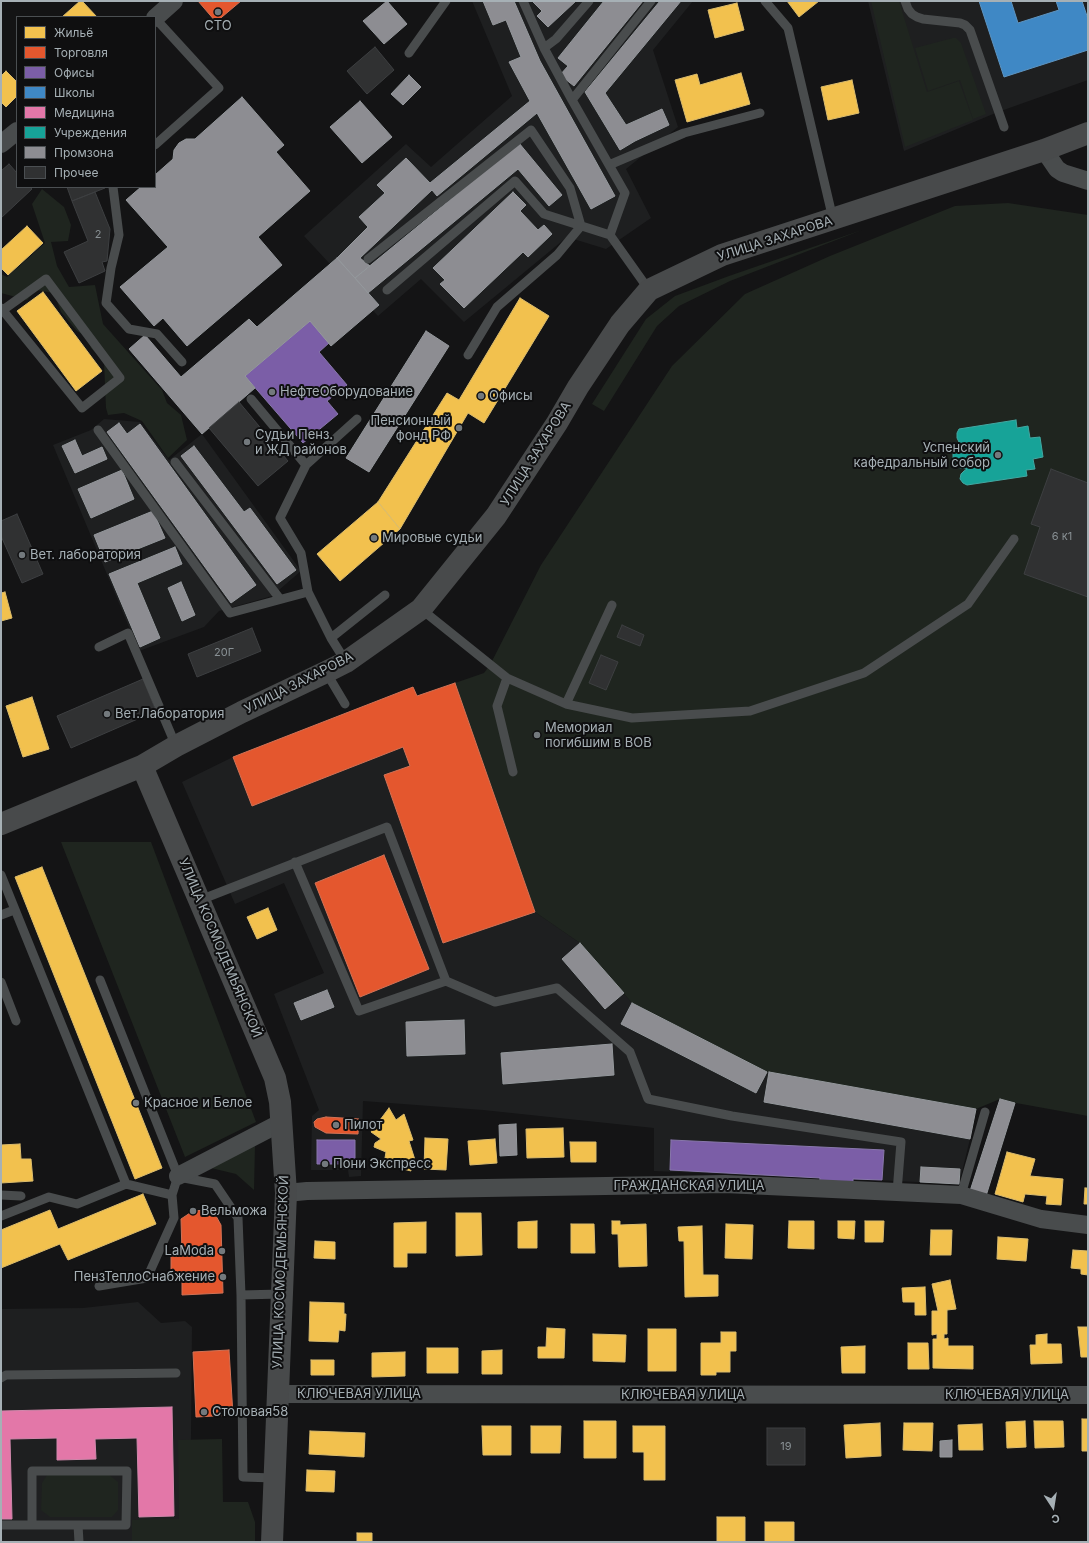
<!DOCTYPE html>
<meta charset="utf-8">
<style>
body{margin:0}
#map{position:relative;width:1089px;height:1543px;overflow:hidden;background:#141415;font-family:Inter,sans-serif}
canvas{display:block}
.frame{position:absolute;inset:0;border:2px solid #a6b0b5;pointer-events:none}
.legend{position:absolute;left:16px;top:16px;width:140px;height:172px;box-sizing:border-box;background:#0f0f10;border:1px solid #4b4f52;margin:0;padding:5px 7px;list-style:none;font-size:12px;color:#a6b0b5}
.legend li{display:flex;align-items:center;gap:8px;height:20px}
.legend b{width:20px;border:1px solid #4b4f52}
.north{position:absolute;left:1033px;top:1487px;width:40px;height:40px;-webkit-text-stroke:3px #0f0f10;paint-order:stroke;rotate:168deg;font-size:11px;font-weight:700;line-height:16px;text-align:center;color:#a6b0b5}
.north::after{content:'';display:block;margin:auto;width:14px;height:18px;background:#a6b0b5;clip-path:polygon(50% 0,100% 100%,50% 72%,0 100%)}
</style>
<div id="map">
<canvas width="1089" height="1543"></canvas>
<div class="frame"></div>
<ul class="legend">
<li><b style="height:11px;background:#f2c14e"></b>Жильё</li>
<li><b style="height:11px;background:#e4572e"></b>Торговля</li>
<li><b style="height:11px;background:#7b5ea7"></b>Офисы</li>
<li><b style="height:11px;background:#3f88c5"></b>Школы</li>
<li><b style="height:11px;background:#e377a8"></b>Медицина</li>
<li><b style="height:11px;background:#17a398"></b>Учреждения</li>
<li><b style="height:11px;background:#8d8d92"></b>Промзона</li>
<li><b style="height:11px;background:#303132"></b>Прочее</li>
</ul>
<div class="north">С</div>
</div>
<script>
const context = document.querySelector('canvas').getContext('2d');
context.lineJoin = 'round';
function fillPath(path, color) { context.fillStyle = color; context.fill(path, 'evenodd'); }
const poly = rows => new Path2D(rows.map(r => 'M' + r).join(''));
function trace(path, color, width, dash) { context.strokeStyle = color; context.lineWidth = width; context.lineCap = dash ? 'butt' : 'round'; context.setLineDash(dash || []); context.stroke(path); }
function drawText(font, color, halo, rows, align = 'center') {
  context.font = font + ' Inter,sans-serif'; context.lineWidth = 4; context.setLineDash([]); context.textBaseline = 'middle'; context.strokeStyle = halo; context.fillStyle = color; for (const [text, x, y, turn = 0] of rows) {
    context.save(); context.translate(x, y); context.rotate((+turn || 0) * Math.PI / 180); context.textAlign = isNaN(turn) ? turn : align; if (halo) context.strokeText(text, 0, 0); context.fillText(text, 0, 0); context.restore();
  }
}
fillPath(poly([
 [472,1,693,1,653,50,678,127,626,169,651,218,606,249,567,237,464,322,421,279,378,316,304,236,406,144,431,167,512,96],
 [868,1,1088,1,1088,80,998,112,904,151],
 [104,419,140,422,169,460,202,434,301,571,272,596,219,611,204,627,139,651,53,445,91,430],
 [455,683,535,912,580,943,632,1003,769,1072,976,1109,970,1139,959,1184,853,1179,853,1188,819,1187,820,1178,654,1171,654,1128,483,1110,363,1101,361,1176,349,1177,348,1170,311,1170,312,1116,319,1110,274,994,324,973,284,883,235,904,182,782,233,757,413,687,417,696],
 [138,1302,161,1323,185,1321,192,1327,190,1542,1,1542,1,1309,83,1308]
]), '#1e1f20');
fillPath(poly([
 [871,1,899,1,927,92,959,81,973,120,905,147],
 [953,38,956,38,961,43,986,114,973,119,960,80,928,91,915,48],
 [42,189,64,207,71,225,68,241,51,242,57,266,69,287,95,285,103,324,162,390,167,403,181,415,187,440,168,458,142,421,124,413,108,415,106,408,104,362,91,348,87,337,77,331,61,312,54,293,36,290,27,300,1,293,1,274,7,277,45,243,32,204],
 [1008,203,1088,215,1088,1116,1016,1103,1000,1099,976,1109,767,1072,632,1003,580,943,535,912,455,683,484,673,490,665,541,565,672,366,745,294,830,256,955,206],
 [862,230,730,281,679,306,657,326,604,411,592,404,646,319,675,296,729,276],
 [61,842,151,842,256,1122,185,1157],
 [255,1145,254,1190,236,1174,211,1168],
 [222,1439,223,1502,248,1502,255,1522,255,1542,132,1542,132,1520,179,1519,178,1440],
 [108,1474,118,1482,118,1510,112,1517,50,1517,41,1510,42,1483,47,1475]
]), '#1f251f');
const homes = poly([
 [80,1,82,1,97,17,62,17,80,1],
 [787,1,819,1,799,17,787,1],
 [737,3,744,30,715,38,708,10,737,3],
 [6,71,17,82,17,96,6,107,1,102,1,76,6,71],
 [741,73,750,104,687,122,675,80,697,74,700,85,741,73],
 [852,80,859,113,828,120,821,87,852,80],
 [27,226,43,243,8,275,1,268,1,250,27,226],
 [43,292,102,371,76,391,17,311,43,292],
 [520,298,549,316,484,423,468,413,400,529,378,502,447,393,459,400,520,298],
 [378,502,400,529,340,581,317,554,378,502],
 [5,592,12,618,1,621,1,593,5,592],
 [32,697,49,749,23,757,6,706,32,697],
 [42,867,162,1168,135,1179,15,877,42,867],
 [268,908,277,930,257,939,247,917,268,908],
 [389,1108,396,1120,404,1114,413,1140,409,1141,415,1160,409,1159,411,1171,384,1164,386,1152,374,1147,375,1143,381,1139,371,1132,389,1108],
 [563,1128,564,1157,527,1158,526,1129,563,1128],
 [425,1138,448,1139,446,1170,424,1169,425,1138],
 [495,1139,497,1163,470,1165,468,1141,495,1139],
 [570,1142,596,1142,596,1162,571,1162,570,1142],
 [20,1144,21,1159,31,1159,33,1181,1,1183,1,1145,20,1144],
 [1007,1152,1035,1159,1030,1176,1063,1179,1061,1205,1046,1204,1047,1196,1025,1194,1023,1202,995,1194,1007,1152],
 [1085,1188,1088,1188,1088,1204,1084,1204,1085,1188],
 [143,1194,156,1224,68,1260,60,1244,1,1268,1,1230,50,1210,58,1229,143,1194],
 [456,1213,481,1213,482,1255,456,1256,456,1213],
 [537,1221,537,1248,518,1248,518,1222,537,1221],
 [612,1221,620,1221,620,1225,646,1224,647,1266,619,1267,618,1234,612,1234,612,1221],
 [789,1221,814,1221,814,1249,788,1248,789,1221],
 [838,1221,855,1221,854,1239,838,1238,838,1221],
 [865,1221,884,1221,883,1242,865,1242,865,1221],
 [426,1222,426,1253,407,1253,407,1267,394,1267,394,1223,426,1222],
 [571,1224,594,1224,595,1253,571,1253,571,1224],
 [726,1224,753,1225,752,1259,725,1258,726,1224],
 [702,1226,703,1275,718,1275,718,1296,685,1297,684,1241,679,1241,678,1227,702,1226],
 [931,1230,952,1230,951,1255,930,1255,931,1230],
 [998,1237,1028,1239,1026,1261,997,1259,998,1237],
 [315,1241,335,1242,335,1259,314,1258,315,1241],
 [1073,1250,1088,1251,1088,1275,1081,1274,1081,1269,1071,1268,1073,1250],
 [950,1280,956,1309,947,1310,947,1334,944,1334,944,1339,948,1338,948,1346,973,1346,973,1369,933,1368,933,1339,937,1339,937,1334,932,1335,932,1311,938,1311,932,1284,950,1280],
 [925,1287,926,1315,915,1315,915,1302,903,1302,902,1288,925,1287],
 [310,1302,344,1303,344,1314,346,1314,345,1331,339,1330,338,1342,309,1341,310,1302],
 [1078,1327,1088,1327,1088,1357,1081,1357,1078,1327],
 [547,1328,565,1329,564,1358,538,1358,538,1347,546,1347,547,1328],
 [648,1329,676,1329,676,1371,648,1371,648,1329],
 [721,1332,736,1332,736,1351,730,1351,730,1372,716,1372,716,1375,701,1375,701,1343,721,1343,721,1332],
 [593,1334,626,1335,625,1362,593,1361,593,1334],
 [1047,1334,1047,1344,1061,1344,1062,1363,1031,1364,1030,1345,1036,1345,1036,1335,1047,1334],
 [908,1343,928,1343,929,1369,908,1369,908,1343],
 [865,1346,865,1373,842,1373,841,1347,865,1346],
 [427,1348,458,1348,458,1373,427,1373,427,1348],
 [502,1350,502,1374,482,1374,482,1351,502,1350],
 [405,1352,405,1376,372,1377,372,1353,405,1352],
 [311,1360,334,1360,334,1375,311,1375,311,1360],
 [1082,1419,1088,1419,1088,1451,1082,1451,1082,1419],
 [584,1421,616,1421,616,1458,584,1458,584,1421],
 [1025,1421,1026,1447,1007,1448,1006,1422,1025,1421],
 [1034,1421,1063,1421,1064,1447,1035,1448,1034,1421],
 [880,1423,881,1456,846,1458,844,1425,880,1423],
 [904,1423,933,1423,932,1451,903,1450,904,1423],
 [982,1424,983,1450,959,1450,958,1425,982,1424],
 [482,1426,511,1426,511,1455,483,1455,482,1426],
 [531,1426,561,1426,560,1453,531,1453,531,1426],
 [633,1426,665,1426,665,1480,644,1480,644,1452,633,1452,633,1426],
 [310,1431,365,1433,364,1457,309,1454,310,1431],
 [307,1470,335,1471,334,1492,306,1491,307,1470],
 [717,1517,745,1517,745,1542,717,1542,717,1517],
 [765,1522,794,1522,794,1542,765,1542,765,1522],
 [357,1533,372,1533,372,1542,357,1542,357,1533]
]);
fillPath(homes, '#f2c14e');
trace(homes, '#dbbc6d', 1);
const shops = poly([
 [198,1,241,1,216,22,198,1],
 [455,683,535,912,443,943,384,775,410,766,403,747,252,806,233,757,413,687,417,696,455,683],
 [384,855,429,969,360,997,315,883,384,855],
 [326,1117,359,1119,358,1134,326,1133,315,1127,314,1122,317,1119,326,1117],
 [206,1210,216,1216,221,1225,223,1293,182,1295,182,1278,171,1279,171,1254,182,1253,181,1219,193,1211,206,1210],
 [229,1350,233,1415,196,1417,193,1352,229,1350]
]);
fillPath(shops, '#e4572e');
trace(shops, '#d17256', 1);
const offices = poly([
 [310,321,329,343,319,352,347,385,327,401,338,414,303,443,245,376,310,321],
 [317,1140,355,1140,355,1164,317,1164,317,1140],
 [671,1140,884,1150,882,1180,853,1179,853,1188,819,1187,820,1178,670,1170,671,1140]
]);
fillPath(offices, '#7b5ea7');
trace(offices, '#8877ab', 1);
const schools = poly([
 [979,1,1011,1,1018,23,1059,10,1056,1,1082,1,1088,19,1088,50,1004,77,979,1]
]);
fillPath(schools, '#3f88c5');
trace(schools, '#5e94c0', 1);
const health = poly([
 [172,1407,174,1516,139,1517,137,1438,95,1439,96,1459,57,1460,57,1438,10,1439,12,1519,1,1519,1,1411,172,1407]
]);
fillPath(health, '#e377a8');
trace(health, '#d188ac', 1);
const public = poly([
 [1016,420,1017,428,1028,426,1030,438,1040,437,1043,457,1033,459,1035,469,1026,470,1027,476,967,485,963,483,960,479,961,474,964,471,967,469,960,468,955,464,953,458,953,452,956,447,963,444,959,442,957,438,957,433,959,429,1016,420]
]);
fillPath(public, '#17a398');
trace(public, '#42a7a1', 1);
const industry = poly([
 [387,1,407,24,384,44,363,21,387,1],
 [483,1,514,1,540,61,615,196,591,209,537,113,437,196,432,190,360,258,370,266,355,278,337,258,368,227,359,217,385,193,377,185,406,158,430,183,530,101,509,62,521,57,506,20,493,25,483,1],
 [532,1,576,1,548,27,537,16,542,11,532,1],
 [604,1,643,1,574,86,560,75,568,66,558,58,604,1],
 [660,1,681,1,605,93,626,125,662,109,669,125,635,141,620,150,585,92,660,1],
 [409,75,421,87,403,105,391,94,409,75],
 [242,97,284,145,276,152,310,191,258,237,282,265,187,346,163,318,154,326,120,287,168,247,126,200,141,187,155,187,155,175,173,159,174,150,179,143,186,139,195,139,242,97],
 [360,101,392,137,362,163,330,127,360,101],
 [519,143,562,195,549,206,518,169,368,293,355,278,519,143],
 [513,192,526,205,520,211,538,230,544,225,552,234,528,257,523,252,464,308,440,284,445,280,433,268,513,192],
 [337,258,379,305,331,346,310,321,245,376,255,388,202,434,129,349,145,335,181,377,249,319,257,327,337,258],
 [426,331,449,346,369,472,346,458,426,331],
 [119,423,127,434,140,424,256,585,231,603,107,432,119,423],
 [75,440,82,456,102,447,107,459,75,473,62,446,75,440],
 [194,446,244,512,250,508,296,570,277,584,181,456,194,446],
 [122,470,134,499,91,518,78,489,122,470],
 [153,511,165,538,105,562,94,535,153,511],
 [175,547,182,564,137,583,160,638,140,647,109,574,175,547],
 [181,582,195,615,182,621,168,588,181,582],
 [580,943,624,993,605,1009,562,959,580,943],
 [327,990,334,1007,301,1020,294,1003,327,990],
 [632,1003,767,1072,756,1093,621,1024,632,1003],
 [464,1020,465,1054,407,1056,406,1022,464,1020],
 [612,1044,614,1075,503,1084,501,1053,612,1044],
 [769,1072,976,1109,970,1139,764,1102,769,1072],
 [1000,1099,1015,1103,986,1196,970,1191,1000,1099],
 [516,1124,517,1155,500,1156,499,1125,516,1124],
 [921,1167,960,1169,959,1184,920,1182,921,1167],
 [952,1440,952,1457,940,1457,940,1441,952,1440]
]);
fillPath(industry, '#8d8d92');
trace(industry, '#94989c', 1);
const building = poly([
 [375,47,394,70,367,94,347,71,375,47],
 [9,164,17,173,17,187,30,187,32,189,1,218,1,171,9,164],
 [67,187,104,187,105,188,72,201,67,187],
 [95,192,110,229,107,261,102,262,105,271,79,283,64,252,88,241,72,201,95,192],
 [239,402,288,461,258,486,209,428,239,402],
 [1051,469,1088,483,1088,597,1024,574,1040,527,1031,524,1051,469],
 [17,514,43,574,22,583,1,536,1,521,17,514],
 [622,625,644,635,640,646,617,637,622,625],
 [252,628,261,651,197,677,188,654,252,628],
 [601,655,618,662,606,690,589,683,601,655],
 [143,679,156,711,71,748,57,716,143,679],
 [767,1428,805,1428,805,1465,767,1465,767,1428]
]);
fillPath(building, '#303132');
trace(building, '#3d3f41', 1);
trace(poly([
 [523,1,544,48,572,100,625,193,610,235,649,290],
 [765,1,788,28,833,219],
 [905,1,908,9,912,14,917,17,923,19,960,23,965,25,970,30,1004,127],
 [544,48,556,39,589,1],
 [409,53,446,1],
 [572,100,651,1],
 [155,145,219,88,155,18],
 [609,165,684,133,760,113],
 [113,187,119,235,111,268,106,303,129,329,157,334,182,362],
 [368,259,531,130,570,188,581,226,557,255,497,307,468,355],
 [387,290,515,181,544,214,610,235],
 [1,308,82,408,120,378,46,279,3,310],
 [251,399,306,465],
 [98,430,230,613,308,592,331,638,346,662],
 [175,462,280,599],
 [308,592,301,553,280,518,306,465,357,419],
 [421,609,507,678,566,704,632,718,750,711,864,673,968,604,1014,539],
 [331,638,385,595],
 [99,647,128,633,176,746],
 [326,672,345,704],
 [507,678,497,706,513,772],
 [566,704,612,605],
 [295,862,359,1011,446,981],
 [1,875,126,1184,172,1195],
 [200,900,387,827,446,981,495,1002,557,988,630,1052,648,1099,732,1116,901,1142,897,1192],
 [1,915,14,910],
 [1,982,16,1021],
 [179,1177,215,1184,238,1218,241,1295,281,1294],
 [1,1195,21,1196],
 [961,1195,985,1112],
 [1,1216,49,1197,77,1204,126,1184],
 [99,1286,147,1278,174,1218,172,1195,178,1176,100,980],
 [241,1295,243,1477,274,1478],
 [1,1378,6,1375,176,1373],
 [1,1525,78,1525,79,1542],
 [32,1525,32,1471,127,1471,126,1525,78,1525]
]), '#494c4d', 9);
trace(poly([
 [155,18,174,1],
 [1,144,17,131],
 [1044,150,1057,169,1063,173,1088,181],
 [178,1176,282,1122],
 [286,1193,307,1191,725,1184,961,1195,1041,1219,1088,1225],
 [277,1394,1088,1395]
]), '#494c4d', 18);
trace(poly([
 [142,766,275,1078,280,1102,286,1193,272,1542],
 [1,824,142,766,176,746,242,712,326,672,346,662,421,609,496,516,557,423,578,387,620,324,649,290,722,255,1044,150,1088,133]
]), '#484a4b', 22);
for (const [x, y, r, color] of [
 [218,12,4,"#73797d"],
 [272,392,4,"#73797d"],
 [481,396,4,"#73797d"],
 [459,428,4,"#73797d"],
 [247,442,4,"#73797d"],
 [998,455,4,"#73797d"],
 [374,538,4,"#73797d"],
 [22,555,4,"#73797d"],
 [107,714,4,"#73797d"],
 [537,735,4,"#73797d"],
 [136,1103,4,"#73797d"],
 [336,1125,4,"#73797d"],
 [325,1164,4,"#73797d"],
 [193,1211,4,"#73797d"],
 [222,1251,4,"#73797d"],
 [223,1277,4,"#73797d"],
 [204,1412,4,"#73797d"]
]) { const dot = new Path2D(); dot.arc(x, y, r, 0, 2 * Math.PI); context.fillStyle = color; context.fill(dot); trace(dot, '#0f0f10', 1.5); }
drawText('11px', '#889094', null, [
 ["2",98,235],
 ["6 к1",1062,537],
 ["20Г",224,653],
 ["19",786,1447]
]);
drawText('13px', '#a6b0b5', '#0f0f10', [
 ["СТО",218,26,"center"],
 ["НефтеОборудование",280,392],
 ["Офисы",489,396],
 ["Пенсионный",451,421,"right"],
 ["фонд РФ",451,436,"right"],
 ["Судьи Пенз.",255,435],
 ["и ЖД районов",255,450],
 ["Успенский",990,448,"right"],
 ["кафедральный собор",990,463,"right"],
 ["Мировые судьи",382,538],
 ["Вет. лаборатория",30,555],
 ["Вет.Лаборатория",115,714],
 ["Мемориал",545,728],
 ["погибшим в ВОВ",545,743],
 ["Красное и Белое",144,1103],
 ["Пилот",344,1125],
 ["Пони Экспресс",333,1164],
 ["Вельможа",201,1211],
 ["LaModa",214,1251,"right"],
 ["ПензТеплоСнабжение",215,1277,"right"],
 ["Столовая58",212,1412]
], 'left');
drawText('13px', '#a6b0b5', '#0f0f10', [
 ["УЛИЦА ЗАХАРОВА",775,239,-18],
 ["УЛИЦА ЗАХАРОВА",536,454,-58],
 ["УЛИЦА ЗАХАРОВА",299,683,-27],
 ["УЛИЦА КОСМОДЕМЬЯНСКОЙ",220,948,67],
 ["ГРАЖДАНСКАЯ УЛИЦА",689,1186],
 ["УЛИЦА КОСМОДЕМЬЯНСКОЙ",281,1272,-88],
 ["КЛЮЧЕВАЯ УЛИЦА",359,1394],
 ["КЛЮЧЕВАЯ УЛИЦА",683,1395],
 ["КЛЮЧЕВАЯ УЛИЦА",1007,1395]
]);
</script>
